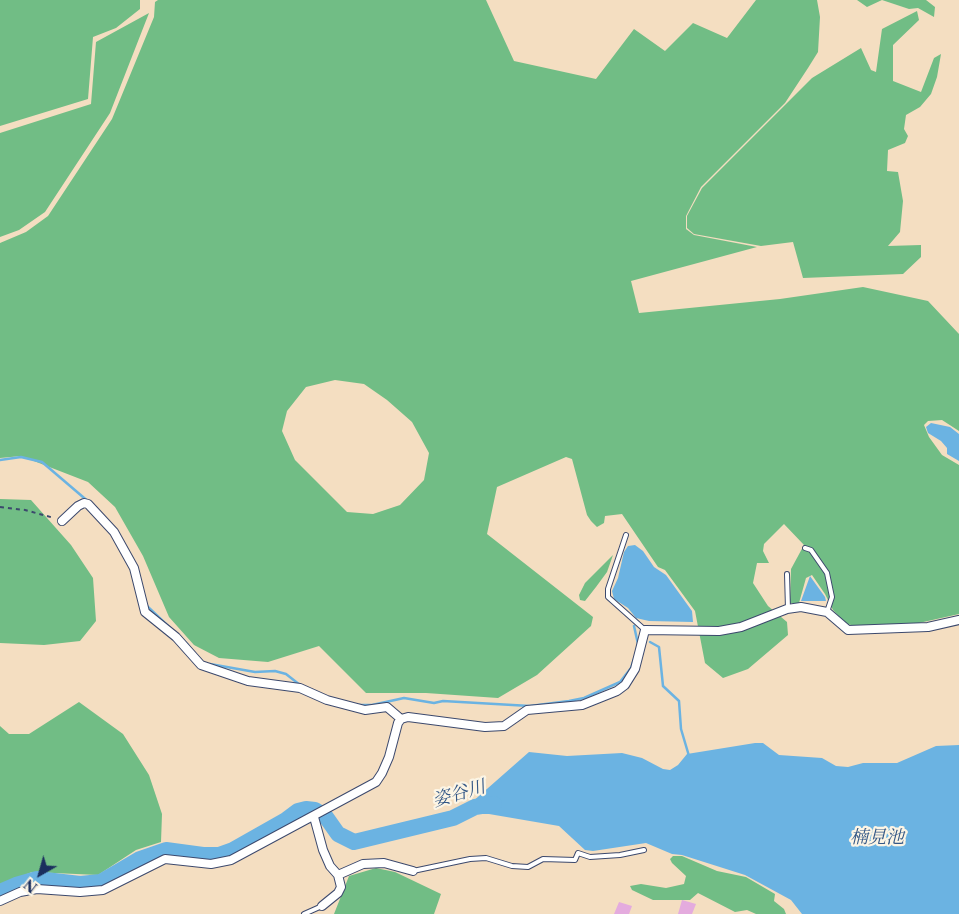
<!DOCTYPE html>
<meta charset="utf-8">
<style>
body{margin:0}
#map{position:relative;width:959px;height:914px;overflow:hidden;background:#f4dec1;font-family:"Libre Caslon Text",serif}
canvas{display:block}
.north{position:absolute;left:15px;top:849px;width:50px;height:50px;-webkit-text-stroke:4px #fcf5e5;paint-order:stroke;rotate:218deg;font-size:14px;font-weight:700;line-height:20px;text-align:center;color:#1b2f5e}
.north::after{content:'';display:block;margin:auto;width:18px;height:22px;background:#1b2f5e;clip-path:polygon(50% 0,100% 100%,50% 72%,0 100%)}
</style>
<div id="map">
<canvas width="959" height="914"></canvas>
<div class="north">N</div>
</div>
<script>
const context = document.querySelector('canvas').getContext('2d');
context.lineJoin = 'round';
function fillPath(path, color) { context.fillStyle = color; context.fill(path, 'evenodd'); }
const poly = rows => new Path2D(rows.map(r => 'M' + r).join(''));
function trace(path, color, width, dash) { context.strokeStyle = color; context.lineWidth = width; context.lineCap = dash ? 'butt' : 'round'; context.setLineDash(dash || []); context.stroke(path); }
function drawText(font, color, halo, rows, align = 'center') {
  context.font = font + ' "Libre Caslon Text","Noto Serif JP",serif'; context.lineWidth = 4.5; context.setLineDash([]); context.textBaseline = 'middle'; context.strokeStyle = halo; context.fillStyle = color; for (const [text, x, y, turn = 0] of rows) {
    context.save(); context.translate(x, y); context.rotate((+turn || 0) * Math.PI / 180); context.textAlign = isNaN(turn) ? turn : align; if (halo) context.strokeText(text, 0, 0); context.fillText(text, 0, 0); context.restore();
  }
}
fillPath(poly([
 [0,0,140,0,140,9,116,28,93,37,88,99,0,126],
 [158,0,486,0,514,61,596,79,634,29,665,51,693,23,727,38,756,0,817,0,820,17,818,52,808,68,785,103,701,187,686,216,686,229,694,235,757,247,631,281,639,313,780,299,863,287,928,301,959,334,959,431,942,420,928,421,924,425,929,437,942,455,959,465,959,614,910,625,854,626,845,623,833,610,825,594,812,575,806,578,799,603,790,603,791,569,804,545,784,524,764,544,763,551,769,563,757,563,753,583,768,606,787,622,788,635,748,669,723,678,705,663,695,611,665,570,658,567,622,514,605,516,604,523,597,527,591,521,587,515,572,459,566,457,497,487,487,534,593,617,591,626,537,675,498,698,426,693,366,693,319,646,268,662,219,658,194,645,169,617,143,556,115,507,88,482,21,456,0,458,0,243,26,232,48,216,112,119,154,17,155,2],
 [335,380,364,384,387,400,412,422,429,453,424,480,400,505,373,514,347,512,295,460,282,431,287,411,306,387],
 [857,0,926,0,935,7,934,17,918,8,909,9,882,0,867,7],
 [917,11,919,20,893,45,893,81,921,92,934,58,941,54,937,77,931,94,920,107,906,115,904,129,908,136,905,143,888,150,887,171,898,172,903,201,900,232,888,246,921,245,921,257,903,274,803,278,793,242,761,246,694,234,687,228,687,216,702,188,812,78,861,48,871,70,876,72,882,29],
 [149,13,110,113,45,212,19,230,0,237,0,133,91,104,96,42],
 [0,499,31,500,71,545,93,578,96,621,80,641,44,645,0,643],
 [613,555,607,572,596,587,585,601,580,600,579,595,585,583],
 [79,702,123,734,149,775,162,814,161,842,136,850,98,875,32,872,0,885,0,726,9,734,29,734],
 [673,856,682,856,717,871,746,877,775,894,774,901,784,909,786,914,756,914,747,910,735,912,698,893,690,900,653,900,632,890,630,886,641,884,666,888,684,884,686,876,672,863,670,859],
 [376,868,395,872,441,894,434,914,334,914,349,876]
]), '#71bd85');
fillPath(poly([
 [931,423,950,427,959,434,959,461,947,454,947,448,941,441,928,433,926,427],
 [635,545,643,551,654,567,666,575,692,611,693,622,649,621,636,618,628,608,614,599,612,591,618,578,624,552,628,546],
 [810,576,825,597,826,601,801,601],
 [755,743,763,743,779,755,822,758,836,766,848,767,863,763,897,763,936,746,959,745,959,914,802,914,791,900,745,875,682,855,672,854,646,843,593,851,585,850,559,826,489,814,475,814,471,803,529,752,567,756,622,753,642,758,663,769,670,770,678,765,687,754]
]), '#6bb3e2');
trace(poly([
 [0,460,21,457,42,462,90,503],
 [147,606,188,645],
 [634,626,638,644],
 [650,642,659,647,663,686,679,701,681,729,689,756],
 [210,664,255,672,275,671,286,674,300,685],
 [359,705,372,705,404,698,434,703,443,701,530,706,569,701,584,698,620,682,631,668,634,659]
]), '#6bb3e2', 2.5);
trace(poly([
 [0,892,16,885,37,879,80,884,101,882,140,859,166,850,203,855,219,855,233,850,286,820,298,811,306,809,315,810,326,817,338,834,354,842,453,818,475,807,494,804]
]), '#6bb3e2', 16);
fillPath(poly([
 [682,900,696,904,692,914,678,914],
 [619,902,632,906,629,914,614,914]
]), '#e4abde');
const service = poly([
 [626,535,608,589,608,597,645,630],
 [805,548,811,550,827,573,832,597,827,612],
 [787,574,788,609],
 [413,871,470,859,486,858,512,866,528,867,543,859,575,860,578,853,590,857,620,855,644,850],
 [304,914,322,906]
]);
const minor = poly([
 [62,521,78,506,84,503,88,504,114,532,134,568,145,612,176,637,201,665,248,681,300,688,327,700,365,710,387,707,401,719],
 [314,817,323,850,330,866,338,875,341,887,338,893,322,906],
 [338,875,363,864,384,863,413,871],
 [0,901,20,892,37,889,80,892,103,890,165,859,211,864,231,860,376,782,382,773,389,757,398,723,401,719,408,717,485,727,504,726,527,710,582,705,617,691,625,685,635,669,645,630,719,631,741,627,787,609,801,607,827,612,848,630,928,627,959,620]
]);
trace(service, '#3c496d', 6);
trace(minor, '#3c496d', 10);
trace(poly([
 [0,507,25,510,54,518]
]), '#3c496d', 2, [4, 4]);
trace(service, '#fff', 4);
trace(minor, '#fff', 8);
drawText('italic 18px', '#335786', '#fcf5e5', [
 ["姿谷川",459,794,-16],
 ["楠見池",877,838]
]);
</script>
